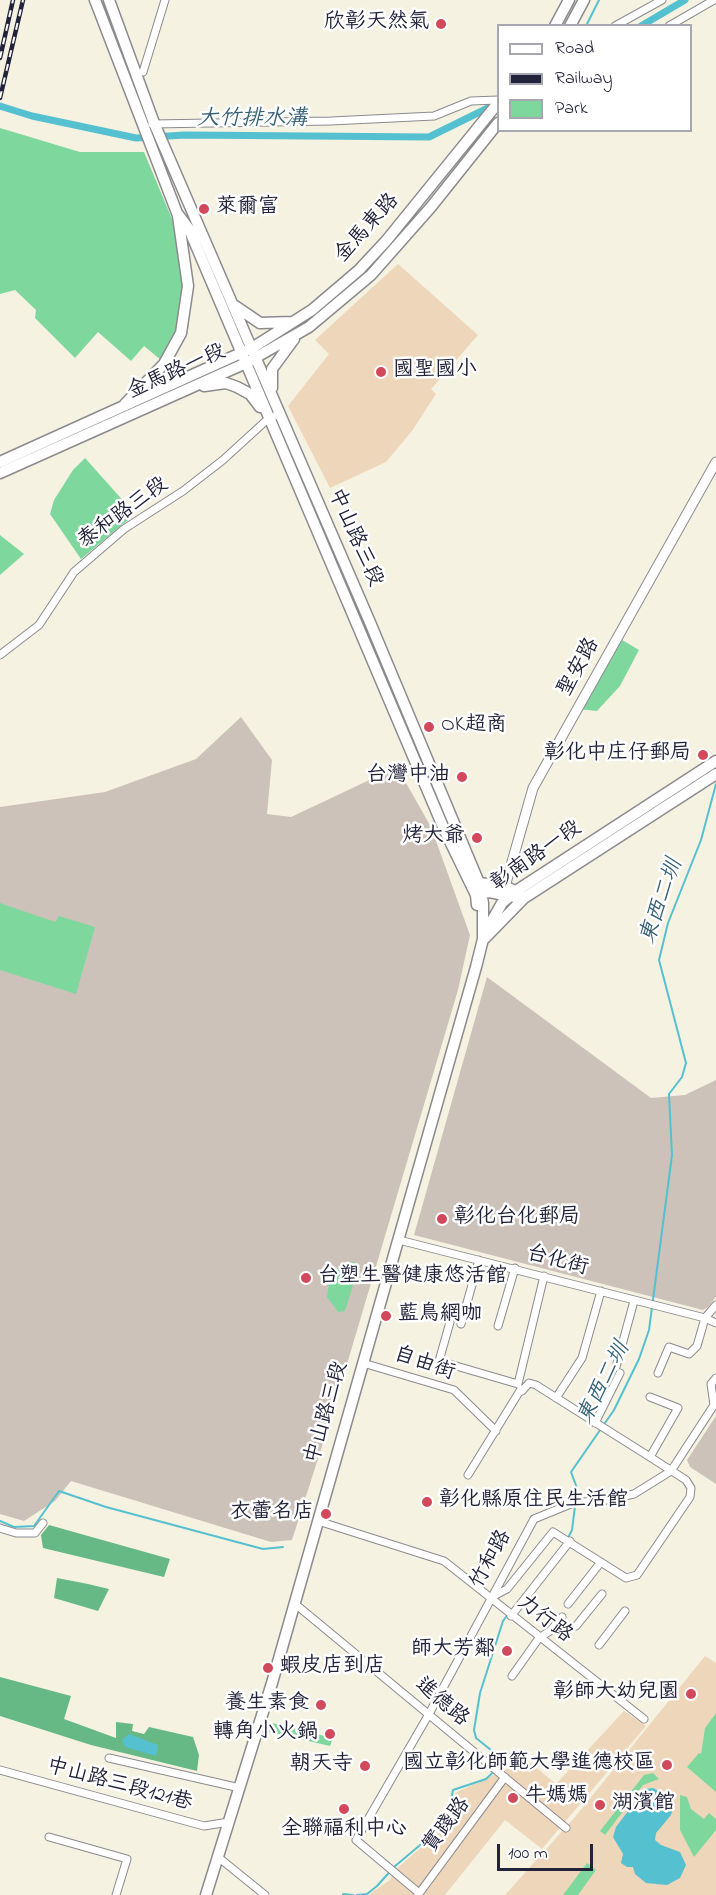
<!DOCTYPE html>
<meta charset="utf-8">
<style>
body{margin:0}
#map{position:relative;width:716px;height:1895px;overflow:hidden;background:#f5f2e2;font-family:"Indie Flower",sans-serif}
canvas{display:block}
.legend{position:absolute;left:497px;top:24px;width:195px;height:108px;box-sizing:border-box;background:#fff;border:2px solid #a7a7b1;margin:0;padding:8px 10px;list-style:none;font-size:18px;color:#22223b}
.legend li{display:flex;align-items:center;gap:12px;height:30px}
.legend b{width:30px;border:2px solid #a7a7b1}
.scale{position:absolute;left:497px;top:1844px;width:96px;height:27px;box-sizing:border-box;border:3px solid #22223b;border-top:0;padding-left:8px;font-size:18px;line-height:21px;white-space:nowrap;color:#22223b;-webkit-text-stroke:4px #fff;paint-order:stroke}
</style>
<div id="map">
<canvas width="716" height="1895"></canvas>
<ul class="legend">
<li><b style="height:8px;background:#fff"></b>Road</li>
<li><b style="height:8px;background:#22223b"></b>Railway</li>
<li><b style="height:16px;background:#7ed89e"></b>Park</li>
</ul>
<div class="scale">100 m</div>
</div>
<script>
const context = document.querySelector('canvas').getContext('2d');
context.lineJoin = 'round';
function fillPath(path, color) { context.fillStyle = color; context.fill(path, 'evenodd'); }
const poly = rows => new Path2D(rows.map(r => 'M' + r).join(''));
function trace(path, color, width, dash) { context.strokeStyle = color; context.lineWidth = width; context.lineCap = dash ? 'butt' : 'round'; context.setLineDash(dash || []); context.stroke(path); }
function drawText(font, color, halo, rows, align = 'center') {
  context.font = font + ' "Indie Flower","LXGW WenKai TC",sans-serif'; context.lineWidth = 5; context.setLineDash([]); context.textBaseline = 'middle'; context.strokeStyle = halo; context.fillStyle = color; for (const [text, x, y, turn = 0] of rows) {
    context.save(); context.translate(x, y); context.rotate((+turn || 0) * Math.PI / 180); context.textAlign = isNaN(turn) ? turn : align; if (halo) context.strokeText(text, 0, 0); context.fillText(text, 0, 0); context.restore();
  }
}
fillPath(poly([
 [398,264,478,335,431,389,436,394,412,431,386,462,330,488,288,406,329,354,315,340],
 [705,1656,716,1663,716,1895,505,1895,575,1817],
 [624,1711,646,1726,542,1849,505,1820,445,1895,368,1895,390,1880,395,1870,439,1832,455,1793,509,1768,520,1754,556,1784]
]), '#eed6bb');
fillPath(poly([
 [241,717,272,760,267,814,291,817,397,767,431,827,470,935,458,990,331,1418,292,1540,271,1542,71,1481,55,1501,24,1521,0,1514,0,807,105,792,196,759],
 [487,977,651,1098,685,1095,716,1080,716,1297,708,1307,703,1310,414,1235],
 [716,1416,716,1484,690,1467,687,1460]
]), '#ccc2b9');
fillPath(poly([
 [0,128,80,152,144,152,172,219,182,253,185,290,178,325,161,360,144,346,131,361,98,332,75,358,35,318,36,310,15,290,0,294],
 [85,458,135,514,81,559,50,514,54,500,73,470],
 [0,535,24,554,0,575],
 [617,637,639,650,620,686,597,711,578,709],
 [0,903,55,922,59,916,95,927,76,994,0,970],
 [354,1262,358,1269,345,1311,338,1312,327,1297,330,1277,338,1268],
 [716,1713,716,1792,687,1767,699,1753,701,1754,705,1728],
 [268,1722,333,1738,330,1746,265,1731],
 [653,1773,659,1779,643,1785,605,1835,600,1831,644,1775],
 [680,1795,687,1797,691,1809,704,1819,709,1813,716,1819,716,1830,694,1857,680,1830],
 [587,1863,596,1870,578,1895,563,1895]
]), '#7ed89e');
fillPath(poly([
 [49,1525,170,1559,164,1577,43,1548,41,1535],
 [57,1578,88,1584,109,1589,98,1611,54,1598],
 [0,1677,71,1696,64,1719,116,1738,116,1722,133,1724,132,1731,144,1734,149,1727,193,1737,199,1755,197,1771,91,1745,0,1716]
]), '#66b885');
fillPath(poly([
 [129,1734,158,1745,156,1756,125,1747,122,1740],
 [653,1788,668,1796,674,1806,671,1815,656,1833,655,1840,661,1845,680,1852,686,1865,680,1878,667,1885,646,1883,635,1874,633,1867,627,1867,621,1863,623,1854,613,1837,616,1827,645,1789]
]), '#55c0cf');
trace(poly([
 [586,26,599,0],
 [576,1500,577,1488,571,1472,614,1410,639,1359,649,1330,672,1155,669,1094,682,1077,686,1063,659,960,668,923,701,840,716,784],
 [0,1521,14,1527,34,1526,59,1491,106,1507,263,1549,283,1547],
 [568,1538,572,1530,575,1506],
 [343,1894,353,1895],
 [357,1895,367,1894,377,1886,394,1867,438,1830,449,1810,453,1790,486,1779,502,1764,501,1758,476,1738,474,1730,480,1693,503,1621,509,1613]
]), '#55c0cf', 2);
trace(poly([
 [641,26,685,0],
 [0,106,32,116,136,138,185,135,429,137,494,105]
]), '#55c0cf', 7);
const minor = poly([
 [615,26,662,0],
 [669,26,714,0],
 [143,72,165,0],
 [152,124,331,121,434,116,471,101,498,100],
 [0,655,39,625,74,572,124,529,183,491,223,460,269,418,280,414],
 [399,1240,705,1318,697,1346,689,1354,669,1347,658,1373],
 [716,1305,705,1318,716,1323],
 [450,1322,439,1361,518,1384],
 [461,1324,479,1260],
 [498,1326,515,1268],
 [363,1363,454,1390,496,1431],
 [616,1367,634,1301],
 [518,1384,544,1276],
 [650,1397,678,1408,650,1457],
 [556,1398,582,1358,601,1291],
 [595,1423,620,1373],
 [468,1475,521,1389],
 [318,1521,444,1561,644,1719],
 [0,1528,16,1533,35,1533,43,1523],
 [490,1598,507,1589,553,1532,626,1578,637,1575,690,1497,691,1488,686,1480,650,1457,536,1385,529,1383,522,1391],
 [294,1603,566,1828],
 [568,1604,601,1562],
 [511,1616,570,1541],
 [576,1626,602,1594],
 [599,1645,625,1611],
 [512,1676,539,1638,550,1631,562,1617],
 [109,1758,240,1788],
 [0,1770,204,1826,229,1822],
 [49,1837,127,1859,116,1895],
 [218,1857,265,1895],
 [419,1893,356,1840,429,1714,534,1519,573,1503,607,1500,634,1494,671,1471,714,1405,711,1384,716,1378],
 [418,1895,505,1777]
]);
const tertiary = poly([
 [504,890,533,788,716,462]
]);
const primary = poly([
 [95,0,177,213,189,229,444,829,476,895,477,905],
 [109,0,154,123,369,620,479,883,483,903,483,939,476,967,272,1683,206,1895],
 [555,26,569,0],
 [570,26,584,0],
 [235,306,260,323,292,322],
 [204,386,226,383,237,387,250,394,260,407],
 [272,388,272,369,294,339],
 [125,404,164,364,181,333,188,286,178,216],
 [0,462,252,348,312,310,359,270,386,241,498,103],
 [0,473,246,363,309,327,371,275,431,207,498,123],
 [475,885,479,883,505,886,520,894],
 [478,894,489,892,515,897],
 [486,931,502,903,516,891,716,761],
 [484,939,524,898,716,774]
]);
trace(minor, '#8c8a8e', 9);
trace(tertiary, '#8c8a8e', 11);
trace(primary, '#8c8a8e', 13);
trace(minor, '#fff', 7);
trace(tertiary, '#fff', 9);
trace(primary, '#fff', 10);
const rail = poly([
 [0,58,13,0],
 [0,98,23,0]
]);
trace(rail, '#22223b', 4.5);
trace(rail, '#fff', 2, [7]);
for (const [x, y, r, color] of [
 [441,24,6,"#d1495b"],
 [204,209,6,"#d1495b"],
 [381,372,6,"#d1495b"],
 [429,727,6,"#d1495b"],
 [703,755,6,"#d1495b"],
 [462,777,6,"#d1495b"],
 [477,838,6,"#d1495b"],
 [442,1219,6,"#d1495b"],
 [306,1278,6,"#d1495b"],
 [386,1316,6,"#d1495b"],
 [427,1502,6,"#d1495b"],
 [326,1514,6,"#d1495b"],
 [507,1651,6,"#d1495b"],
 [268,1668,6,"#d1495b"],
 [691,1694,6,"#d1495b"],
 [321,1705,6,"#d1495b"],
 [330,1734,6,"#d1495b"],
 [667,1765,6,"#d1495b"],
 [365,1766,6,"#d1495b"],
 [513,1798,6,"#d1495b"],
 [600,1805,6,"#d1495b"],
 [344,1809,6,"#d1495b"]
]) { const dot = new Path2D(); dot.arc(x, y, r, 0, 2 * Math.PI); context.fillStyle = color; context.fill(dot); trace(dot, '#fff', 2); }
drawText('21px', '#22223b', '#fff', [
 ["欣彰天然氣",429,24],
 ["萊爾富",216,209,"left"],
 ["國聖國小",393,372,"left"],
 ["OK超商",441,727,"left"],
 ["彰化中庄仔郵局",691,755],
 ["台灣中油",450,777],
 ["烤大爺",465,838],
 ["彰化台化郵局",454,1219,"left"],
 ["台塑生醫健康悠活館",318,1278,"left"],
 ["藍鳥網咖",398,1316,"left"],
 ["彰化縣原住民生活館",439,1502,"left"],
 ["衣蕾名店",314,1514],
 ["師大芳鄰",495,1651],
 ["蝦皮店到店",280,1668,"left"],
 ["彰師大幼兒園",679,1694],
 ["養生素食",309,1705],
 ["轉角小火鍋",318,1734],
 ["國立彰化師範大學進德校區",655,1765],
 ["朝天寺",353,1766],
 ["牛媽媽",525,1798,"left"],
 ["湖濱館",612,1805,"left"],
 ["全聯福利中心",344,1831,"center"]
], 'right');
drawText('21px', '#22223b', '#fff', [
 ["金馬東路",368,229,-48],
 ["金馬路一段",177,373,-24],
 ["泰和路三段",124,514,-36],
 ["中山路三段",354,538,66],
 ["聖安路",580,668,-61],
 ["彰南路一段",537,857,-35],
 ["台化街",557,1262,15],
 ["自由街",424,1365,19],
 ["中山路三段",328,1413,-74],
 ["竹和路",492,1560,-61],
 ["力行路",544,1620,38],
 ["進德路",441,1703,40],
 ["中山路三段121巷",119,1786,15],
 ["實踐路",448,1826,-53]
]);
drawText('italic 22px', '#366176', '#fff', [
 ["大竹排水溝",252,120],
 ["東西二圳",663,902,-71],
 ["東西二圳",605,1384,-63]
]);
</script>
